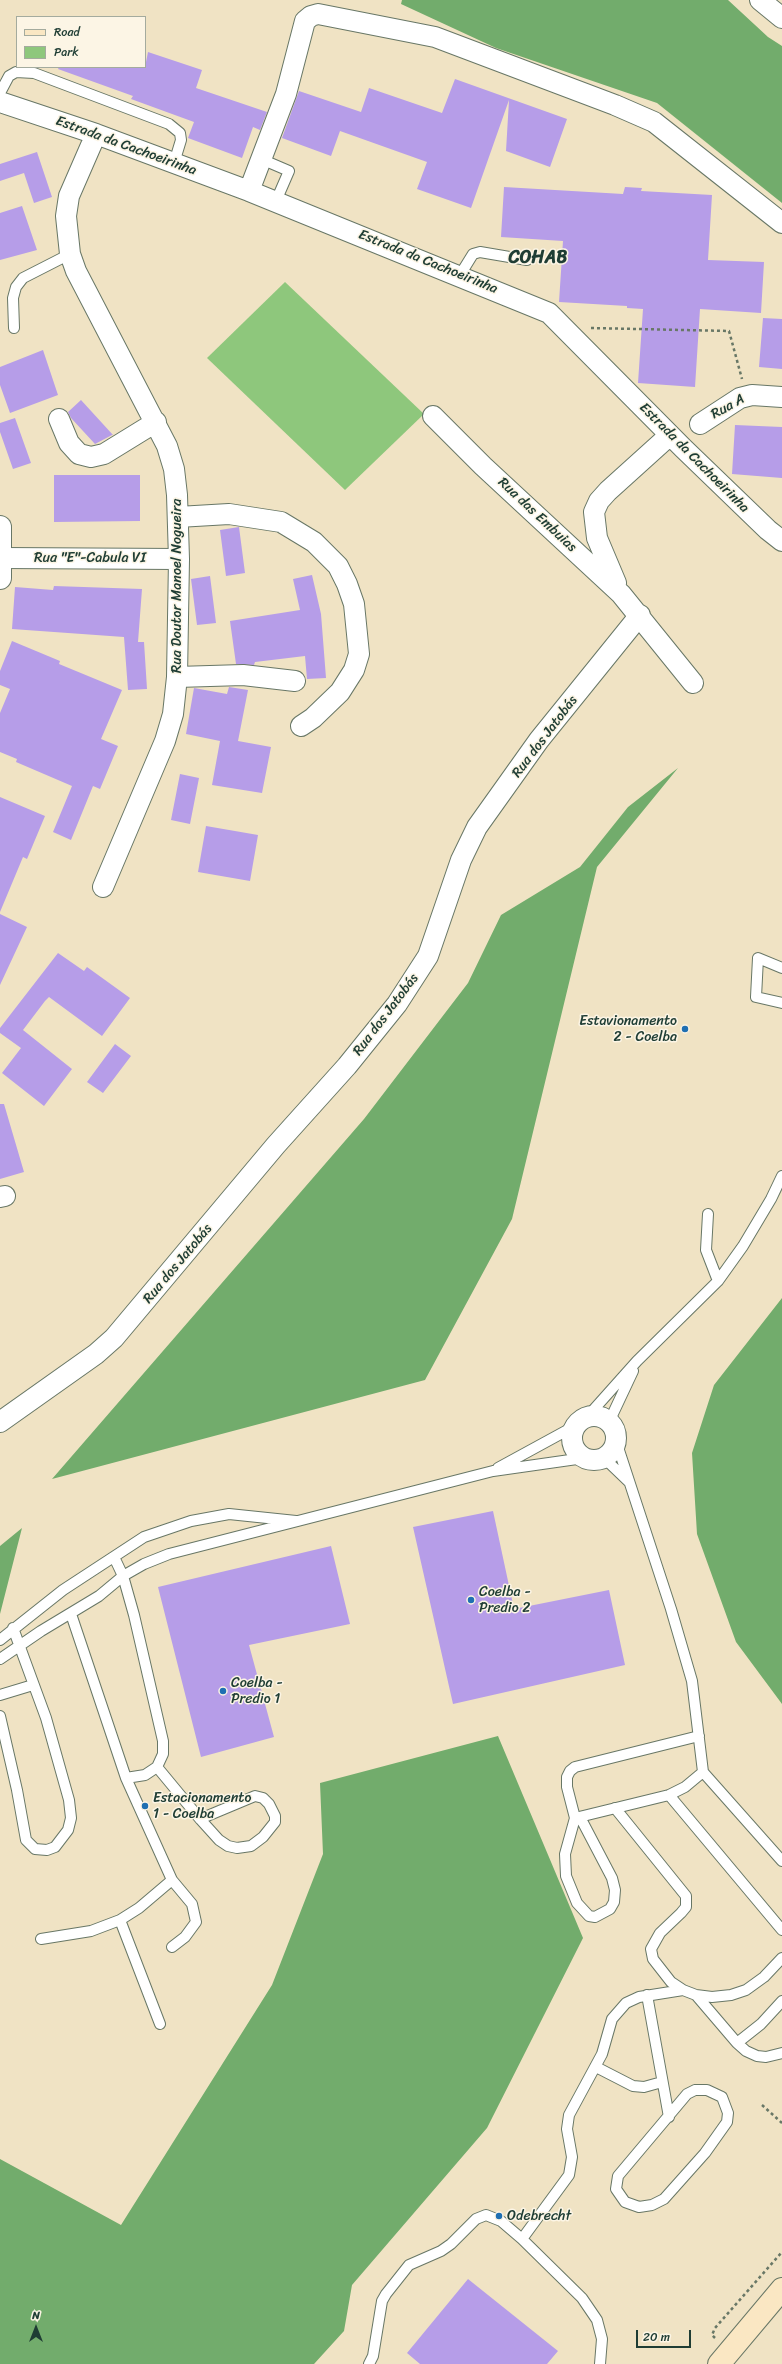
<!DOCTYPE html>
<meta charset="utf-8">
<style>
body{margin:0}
#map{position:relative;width:782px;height:2364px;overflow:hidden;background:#f0e3c4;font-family:Sriracha,sans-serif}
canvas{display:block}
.legend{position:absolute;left:16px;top:16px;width:130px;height:52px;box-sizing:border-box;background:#fcf5e5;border:1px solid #a4ab9e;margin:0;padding:5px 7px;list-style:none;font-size:12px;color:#1f3d34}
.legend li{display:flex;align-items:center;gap:8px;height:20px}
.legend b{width:20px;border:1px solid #a4ab9e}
.north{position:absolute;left:16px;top:2308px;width:40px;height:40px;-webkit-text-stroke:3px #fcf5e5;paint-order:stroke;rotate:0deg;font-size:11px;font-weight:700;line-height:16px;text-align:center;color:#1f3d34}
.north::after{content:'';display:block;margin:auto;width:14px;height:18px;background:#1f3d34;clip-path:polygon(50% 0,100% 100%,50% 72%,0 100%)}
.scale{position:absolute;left:636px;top:2330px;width:55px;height:18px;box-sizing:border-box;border:2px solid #1f3d34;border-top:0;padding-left:5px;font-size:12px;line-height:14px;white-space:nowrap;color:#1f3d34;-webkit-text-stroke:3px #fcf5e5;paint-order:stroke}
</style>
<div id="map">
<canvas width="782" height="2364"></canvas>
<ul class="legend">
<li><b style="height:5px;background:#fae7c3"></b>Road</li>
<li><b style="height:11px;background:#8ec77c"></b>Park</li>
</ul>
<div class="north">N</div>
<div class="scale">20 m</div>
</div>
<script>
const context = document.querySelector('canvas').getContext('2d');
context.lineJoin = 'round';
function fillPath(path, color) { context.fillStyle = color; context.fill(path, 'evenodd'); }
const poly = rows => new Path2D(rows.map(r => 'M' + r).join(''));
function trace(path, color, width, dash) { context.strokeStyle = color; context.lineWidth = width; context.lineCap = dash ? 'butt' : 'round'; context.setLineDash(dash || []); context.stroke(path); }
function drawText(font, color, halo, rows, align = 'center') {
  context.font = font + ' Sriracha,sans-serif'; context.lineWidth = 3; context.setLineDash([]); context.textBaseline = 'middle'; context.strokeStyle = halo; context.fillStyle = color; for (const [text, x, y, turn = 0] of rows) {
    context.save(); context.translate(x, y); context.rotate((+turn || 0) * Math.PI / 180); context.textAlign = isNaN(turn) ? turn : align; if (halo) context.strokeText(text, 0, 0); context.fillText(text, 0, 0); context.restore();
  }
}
fillPath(poly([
 [285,282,424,414,345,490,207,358]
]), '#8ec77c');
fillPath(poly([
 [402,0,728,0,768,37,782,46,782,203,657,103,496,48,401,4],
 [678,768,597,867,512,1219,425,1380,52,1479,364,1119,468,983,501,915,580,867,628,807],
 [782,1298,782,1704,736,1642,697,1534,692,1453,714,1385],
 [22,1528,0,1614,0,1546],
 [498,1736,583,1938,487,2128,352,2285,344,2331,314,2364,0,2364,0,2159,121,2225,272,1985,323,1854,320,1783]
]), '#72ac6c');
fillPath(poly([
 [148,52,202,70,196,88,267,112,260,130,253,127,242,158,188,138,194,122,131,99,133,96,58,69,59,67,145,67],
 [455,79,567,119,550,167,506,151,509,100,471,208,417,189,427,162,340,131,331,156,282,138,299,91,361,112,369,88,442,113],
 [37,152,52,197,34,203,24,173,0,181,0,164],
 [504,187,623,194,625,187,642,188,641,191,712,195,708,260,764,262,761,313,700,309,695,387,638,383,643,309,627,308,627,306,559,302,563,241,501,237],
 [22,206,37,250,0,260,0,213],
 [763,318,782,319,782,369,759,367],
 [43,350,58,395,10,413,0,385,0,367],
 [81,400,113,435,112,435,95,444,71,418,68,412],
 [15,418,31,463,13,469,0,432,0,423],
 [735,425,782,427,782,478,732,474],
 [54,475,140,475,140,521,54,522],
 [239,527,245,573,226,576,220,530],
 [312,575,321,614,326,678,307,679,305,656,255,662,254,665,236,664,230,621,300,610,293,579],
 [210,576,216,623,197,625,191,579],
 [54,586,142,589,138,642,144,642,147,689,128,690,124,637,12,629,15,587,53,590],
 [12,641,60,661,59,664,122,690,101,739,118,746,100,789,93,786,71,840,53,832,72,786,16,762,17,759,0,752,0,713,10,689,0,685,0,671],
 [229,687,248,690,238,741,271,747,262,793,212,785,220,741,186,734,194,688,227,694],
 [180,774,199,778,190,824,171,820],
 [0,797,45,816,27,859,23,857,0,912],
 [206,826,258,835,250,881,198,872],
 [0,914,27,927,0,985],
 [58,953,84,971,87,967,130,998,102,1036,49,997,45,1001,23,1030,72,1069,44,1106,2,1073,21,1048,0,1033,0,1028],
 [115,1044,131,1056,103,1093,87,1082],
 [0,1104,4,1104,24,1172,0,1179],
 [493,1511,514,1609,609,1590,625,1665,453,1704,413,1527],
 [331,1546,350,1624,249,1645,274,1737,201,1757,158,1587],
 [468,2279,558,2351,547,2364,420,2364,407,2353]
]), '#b69de8');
const service = poly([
 [0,93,9,76,16,72,34,73,169,124,180,133,181,140,174,163],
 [261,159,289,171,276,201],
 [460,275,473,254,480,252,527,260],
 [14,328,13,298,16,287,23,278,70,254],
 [782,968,758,958,756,997,782,1003],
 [708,1214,706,1250,718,1281],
 [587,1417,637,1361,718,1281,743,1246,771,1199,782,1176],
 [609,1422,633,1371],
 [616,1441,671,1609,692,1681,703,1772,782,1861],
 [604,1458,629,1482],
 [498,1468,575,1426],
 [114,1557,123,1576,134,1615,163,1741,163,1754,157,1767,145,1775,126,1778],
 [0,1640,63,1590,144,1537,191,1521,229,1514,296,1521],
 [0,1659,41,1631,99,1596,123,1576,144,1564,169,1554,493,1471,584,1458],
 [0,1695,33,1685],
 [0,1716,17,1790,26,1840,35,1849,47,1850,55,1847,68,1830,71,1818,69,1800,46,1718,13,1628],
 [699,1736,575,1767,570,1771,567,1777,567,1787,575,1818,669,1795,685,1787,703,1772],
 [157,1767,200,1819,219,1840,228,1846,237,1848,251,1846,263,1837,275,1822,275,1816,269,1804,263,1798,255,1796,200,1819],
 [669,1795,782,1930],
 [615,1808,686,1896,686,1907,681,1913,660,1933,651,1949,653,1959,671,1982,683,1990,696,1995,712,1997,731,1995,746,1990,764,1977,782,1958],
 [575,1818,565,1854,566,1876,577,1903,589,1916,595,1917,610,1909,614,1902,615,1890,612,1878,580,1817],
 [120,1920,160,2024],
 [41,1939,91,1931,120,1920,139,1908,172,1880,126,1778,71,1614],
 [172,1947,185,1937,196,1922,192,1904,172,1880],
 [647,1995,669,2117],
 [696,1995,737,2043],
 [782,2001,761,2024,737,2043,746,2051,757,2056,766,2057,782,2053],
 [596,2067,633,2086,644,2087,662,2082],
 [695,2090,707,2090,722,2097,728,2113,727,2122,705,2153,664,2199,652,2205,639,2207,625,2202,616,2189,618,2176,687,2094,695,2090],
 [369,2364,373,2356,382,2301,386,2294,409,2265,441,2251,451,2244,476,2219,486,2215,501,2221,522,2239],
 [600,2364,602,2339,597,2320,582,2298,522,2239,569,2175,572,2157,567,2129,569,2115,602,2054,612,2019,626,2003,639,1997,683,1990]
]);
const minor = poly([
 [760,0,782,18],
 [0,102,96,134,249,191,549,313,683,448,768,530,782,541],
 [96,134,69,196,66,216,70,254,76,271,167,446,174,469,177,495,179,559,177,677,173,714,165,741,103,887],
 [249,191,286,94,305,21,311,16,318,14,435,37,615,105,654,122,782,223],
 [433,416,483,466,621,594,693,683],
 [59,419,69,443,79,454,91,457,104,454,156,422],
 [700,424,740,398,752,395,782,397],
 [178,517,229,514,281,522,314,542,338,566,347,584,354,604,359,654,354,670,340,692,313,718,301,726],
 [2,558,179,559],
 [616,583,597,538,594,512,599,501,608,491,670,435],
 [177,677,243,675,295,681],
 [0,1197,5,1196],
 '572 1438a22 22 0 1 1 44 0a22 22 0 1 1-44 0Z',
 [0,1422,96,1354,114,1338,276,1145,347,1066,397,1004,428,956,461,860,477,827,539,740,640,615]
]);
const tertiary = poly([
 [0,527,0,578]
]);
const secondary = poly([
 [719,2364,782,2289]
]);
trace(service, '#687766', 12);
trace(minor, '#687766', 22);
trace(tertiary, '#687766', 24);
trace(secondary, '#687766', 24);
trace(poly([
 [591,328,729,331,742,379],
 [762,2105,782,2123],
 [715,2338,712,2335,715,2328,782,2252]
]), '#687766', 2.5, [3, 3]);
trace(service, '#fff', 10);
trace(minor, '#fff', 20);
trace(tertiary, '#fff', 22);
trace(secondary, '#fae7c3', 22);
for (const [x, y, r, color] of [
 [685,1029,4,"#1f6fb2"],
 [471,1600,4,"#1f6fb2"],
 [223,1691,4,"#1f6fb2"],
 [145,1806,4,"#1f6fb2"],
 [499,2216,4,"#1f6fb2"]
]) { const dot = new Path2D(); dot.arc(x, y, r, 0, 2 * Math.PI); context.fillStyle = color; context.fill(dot); trace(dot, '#fcf5e5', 1.5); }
drawText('14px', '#1f3d34', '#fcf5e5', [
 ["Estrada da Cachoeirinha",126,146,20],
 ["Estrada da Cachoeirinha",428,262,22],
 ["Rua A",728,407,-29],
 ["Estrada da Cachoeirinha",694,458,45],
 ["Rua das Embuias",537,515,43],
 ["Rua \"E\"-Cabula VI",90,558],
 ["Rua Doutor Manoel Nogueira",177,586,-90],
 ["Rua dos Jatobás",545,737,-53],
 ["Rua dos Jatobás",386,1015,-53],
 ["Rua dos Jatobás",178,1264,-50]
]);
drawText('14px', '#1f3d34', '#fcf5e5', [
 ["Estavionamento",677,1021,"right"],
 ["2 - Coelba",677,1037,"right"],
 ["Coelba -",479,1592],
 ["Predio 2",479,1608],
 ["Coelba -",231,1683],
 ["Predio 1",231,1699],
 ["Estacionamento",153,1798],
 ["1 - Coelba",153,1814],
 ["Odebrecht",507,2216]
], 'left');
drawText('bold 18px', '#1f3d34', '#fcf5e5', [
 ["COHAB",538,258]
]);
</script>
